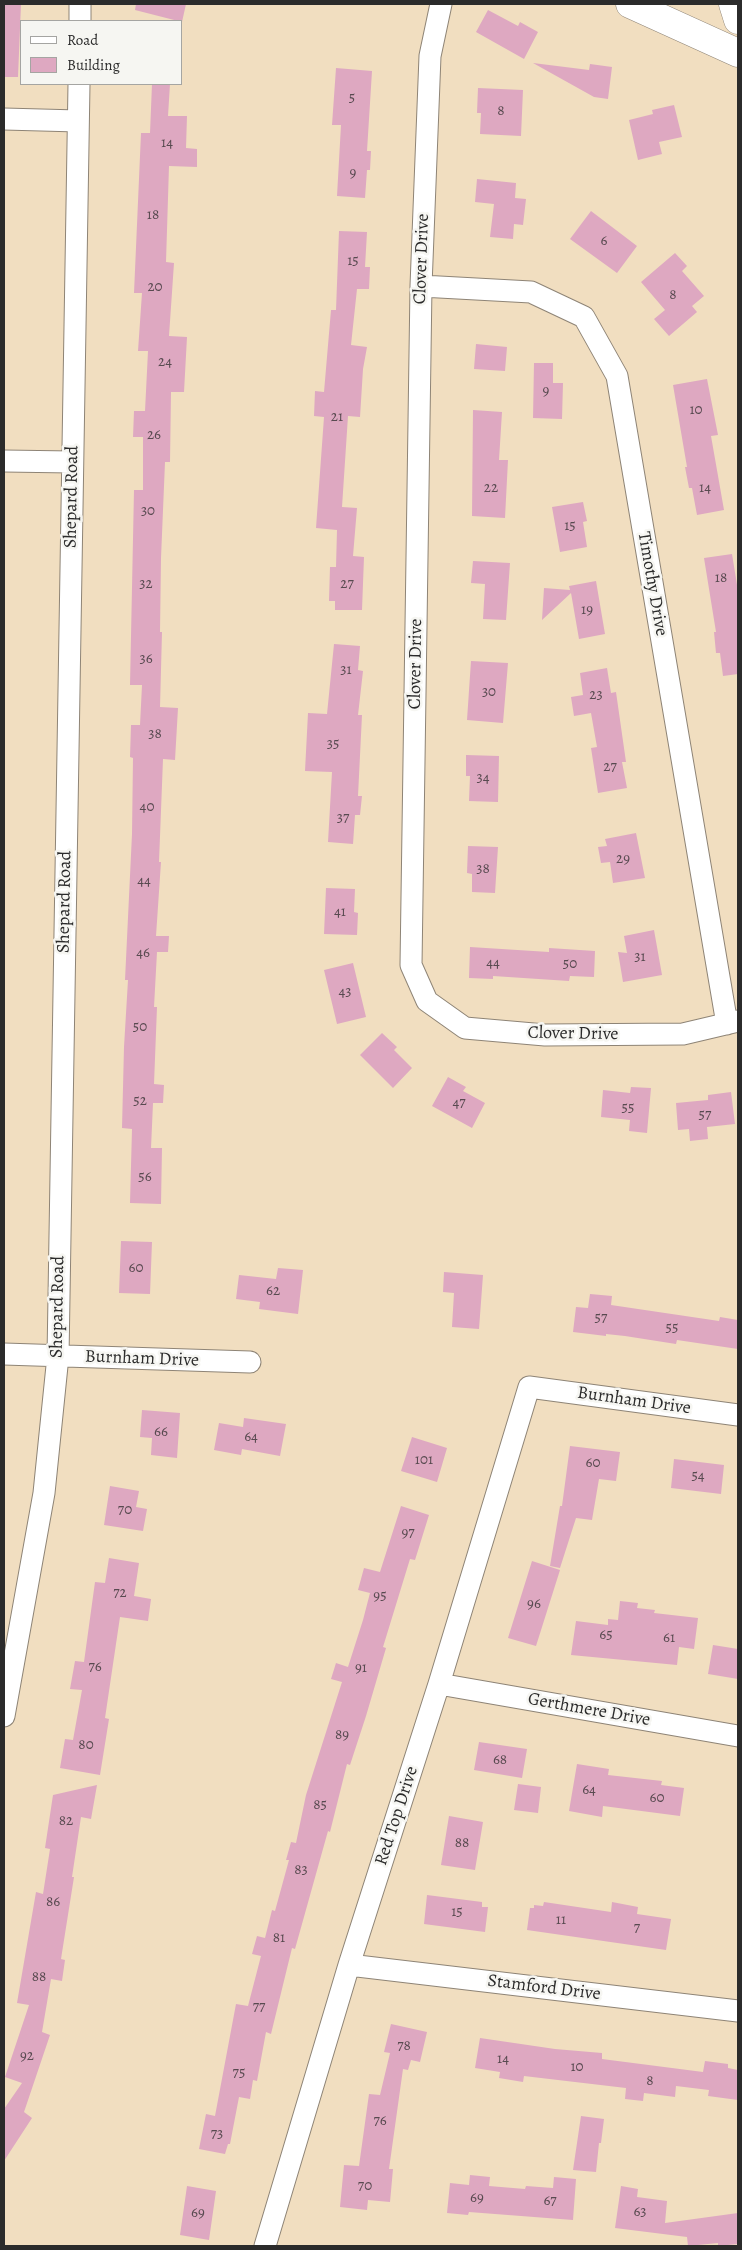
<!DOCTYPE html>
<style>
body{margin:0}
#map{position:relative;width:742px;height:2250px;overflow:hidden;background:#f1dec0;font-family:Alegreya,serif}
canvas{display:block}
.frame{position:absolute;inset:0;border:5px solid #2b2b2b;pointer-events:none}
.legend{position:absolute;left:20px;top:20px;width:162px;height:65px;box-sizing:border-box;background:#f6f6f2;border:1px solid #a5a5a2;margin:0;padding:6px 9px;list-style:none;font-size:15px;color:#2b2b2b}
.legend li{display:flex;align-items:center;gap:10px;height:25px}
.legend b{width:25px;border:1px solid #a5a5a2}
</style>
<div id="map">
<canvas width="742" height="2250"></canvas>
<div class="frame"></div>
<ul class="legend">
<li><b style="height:6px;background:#fff"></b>Road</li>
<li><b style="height:14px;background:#dea8c1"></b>Building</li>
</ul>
</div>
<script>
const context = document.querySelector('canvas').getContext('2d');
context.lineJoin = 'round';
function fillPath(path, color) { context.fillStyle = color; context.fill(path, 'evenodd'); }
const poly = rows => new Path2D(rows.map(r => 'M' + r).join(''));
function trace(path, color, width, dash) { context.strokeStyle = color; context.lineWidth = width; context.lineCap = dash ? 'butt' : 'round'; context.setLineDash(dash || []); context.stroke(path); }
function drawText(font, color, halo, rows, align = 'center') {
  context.font = font + ' Alegreya,serif'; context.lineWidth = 5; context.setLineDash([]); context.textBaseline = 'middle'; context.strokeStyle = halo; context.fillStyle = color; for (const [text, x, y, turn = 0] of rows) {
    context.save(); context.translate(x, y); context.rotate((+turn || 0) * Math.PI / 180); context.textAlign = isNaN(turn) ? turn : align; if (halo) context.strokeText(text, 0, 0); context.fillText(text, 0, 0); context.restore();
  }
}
fillPath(poly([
 [4,4,21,4,18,77,4,77],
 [136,4,186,4,182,22,135,10],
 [488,10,518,26,520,22,538,32,524,59,476,32],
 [533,63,589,70,590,64,612,67,608,99,594,97],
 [336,68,372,71,367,151,371,151,370,170,367,170,365,198,337,196,341,125,332,125],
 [152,84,170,84,168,116,187,116,186,148,197,149,197,167,169,166,166,262,174,263,169,336,187,337,184,392,171,392,170,462,165,462,161,558,160,632,162,632,160,707,178,708,175,760,163,759,159,862,161,862,156,936,169,936,168,952,157,952,154,1007,157,1007,154,1084,164,1085,163,1103,153,1103,151,1148,162,1148,161,1204,130,1203,132,1129,122,1128,124,1047,128,980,125,980,132,834,133,758,130,757,131,725,140,725,142,685,130,685,134,490,143,490,143,437,133,437,134,411,145,411,148,351,138,351,142,293,134,293,141,133,150,133],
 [478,88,523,90,521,136,480,134,481,113,477,113],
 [674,105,682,137,659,142,662,154,638,160,629,120,653,114,652,110],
 [477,179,516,183,515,198,526,199,523,225,514,224,513,239,490,237,494,204,475,202],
 [591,211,637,246,617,273,570,239],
 [339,231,367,232,365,267,370,267,369,289,357,289,351,345,367,347,363,369,360,417,348,416,342,507,357,508,353,556,364,557,362,610,335,610,335,601,329,601,330,567,336,567,337,530,316,528,324,417,314,416,315,391,324,392,331,310,336,310],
 [675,253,687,266,682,271,704,296,692,306,697,312,669,336,654,319,665,310,641,282],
 [476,344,507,347,505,371,474,369],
 [534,363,553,363,553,383,563,383,562,419,533,418],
 [707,379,718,435,711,436,724,510,697,515,692,488,689,488,685,467,687,467,673,385],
 [473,410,502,412,499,460,508,460,505,518,472,516],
 [583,502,587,521,583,522,587,547,560,552,552,507],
 [732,554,738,591,738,674,723,676,720,653,716,653,714,632,716,632,704,558],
 [473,561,510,563,506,620,483,619,485,584,471,583],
 [596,581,605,634,579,639,571,593,542,620,544,588,570,590,569,586],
 [334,644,360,646,358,670,363,671,358,715,362,715,358,796,362,796,360,815,355,815,353,844,328,842,332,772,305,771,308,713,327,714],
 [471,661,508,663,503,723,467,720],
 [607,668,611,693,616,692,626,762,622,762,627,788,598,793,591,748,597,747,591,713,574,716,571,697,583,695,580,673],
 [466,755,499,756,498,802,469,801,470,776,466,776],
 [636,833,645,878,613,883,610,862,601,863,598,847,607,846,605,839],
 [468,846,498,847,495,893,472,892,472,874,467,873],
 [326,888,355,889,354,912,358,913,357,935,324,934],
 [654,930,662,975,623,982,618,952,627,953,624,936],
 [470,947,549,952,549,948,595,951,594,977,570,976,569,981,493,976,493,979,469,978],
 [353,963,366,1017,337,1024,324,970],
 [382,1033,397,1047,394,1050,412,1068,393,1088,360,1055],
 [448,1077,466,1087,463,1091,485,1103,472,1128,432,1106],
 [631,1087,651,1088,647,1133,629,1131,630,1120,601,1117,603,1090,630,1093],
 [731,1092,735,1124,707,1127,708,1139,690,1141,689,1129,678,1130,676,1103,708,1100,708,1095],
 [121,1241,152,1242,150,1294,119,1293],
 [278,1268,303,1270,298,1314,259,1309,260,1302,236,1299,239,1275,276,1279],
 [444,1272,483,1275,479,1329,452,1327,454,1293,443,1292],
 [590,1294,612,1296,611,1305,719,1321,720,1317,738,1320,738,1349,677,1340,676,1344,625,1336,606,1334,606,1336,573,1332,576,1307,588,1308],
 [142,1410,180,1413,177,1458,151,1455,152,1438,140,1437],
 [244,1418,286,1424,280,1456,242,1449,241,1455,214,1450,219,1423,243,1427],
 [412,1437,447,1448,437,1482,401,1471],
 [570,1446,620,1452,616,1481,599,1479,592,1520,576,1518,560,1568,550,1566,560,1506,562,1506],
 [674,1459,724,1465,721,1494,671,1488],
 [110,1486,139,1491,136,1507,147,1509,143,1531,104,1525],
 [401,1506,429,1515,415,1560,410,1559,383,1647,386,1648,366,1716,350,1765,347,1764,330,1832,328,1831,295,1949,292,1948,271,2034,266,2032,257,2081,253,2080,250,2099,239,2097,230,2144,228,2144,225,2154,199,2149,206,2114,215,2116,236,2004,248,2006,261,1956,252,1954,257,1936,265,1938,272,1910,275,1911,289,1860,286,1860,291,1842,296,1843,306,1795,342,1682,331,1679,336,1663,348,1667,363,1620,370,1593,358,1590,364,1568,380,1572],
 [109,1558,139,1563,134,1596,151,1599,148,1621,120,1617,105,1718,109,1719,100,1775,60,1768,65,1739,73,1740,82,1690,70,1689,75,1661,84,1662,95,1582,105,1583],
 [532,1561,560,1570,536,1646,508,1638],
 [620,1601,638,1603,637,1608,655,1610,654,1613,698,1618,694,1649,679,1647,677,1665,571,1655,576,1621,608,1625,608,1619,618,1620],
 [713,1645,738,1649,738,1679,708,1674],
 [479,1742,527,1749,522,1778,474,1770],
 [577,1764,609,1769,608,1775,662,1781,661,1785,684,1788,680,1816,603,1806,602,1817,569,1811],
 [518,1784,541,1787,538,1813,514,1810],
 [97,1785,91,1819,81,1817,72,1877,74,1877,61,1959,65,1960,62,1981,51,1979,42,2032,50,2035,24,2112,32,2118,4,2161,4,2109,22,2083,5,2077,29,2005,17,2003,36,1892,43,1894,50,1849,45,1848,53,1795],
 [449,1816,483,1822,475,1870,441,1865],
 [427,1895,482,1902,482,1907,488,1907,485,1932,424,1924],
 [544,1902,611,1912,612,1902,638,1907,637,1914,671,1919,666,1950,527,1930,530,1908,534,1908,534,1905,543,1906],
 [391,2024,427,2032,420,2062,411,2060,408,2070,403,2069,389,2169,393,2169,390,2202,368,2200,367,2210,340,2207,344,2165,359,2166,369,2094,380,2095,390,2053,384,2052],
 [480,2038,555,2049,602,2053,602,2059,703,2072,705,2061,728,2064,728,2068,738,2070,738,2100,708,2096,709,2090,676,2086,675,2097,644,2093,643,2101,625,2099,626,2088,524,2076,523,2082,499,2078,500,2072,475,2068],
 [581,2116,604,2119,601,2143,599,2143,596,2172,573,2170],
 [470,2175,490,2177,489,2186,525,2189,526,2186,553,2188,554,2177,576,2179,573,2220,469,2212,468,2215,447,2213,450,2183,469,2185],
 [187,2186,216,2191,209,2240,180,2235],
 [621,2186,638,2189,637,2197,667,2201,665,2223,738,2213,738,2244,718,2246,718,2243,688,2246,687,2237,615,2228]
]), '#dea8c1');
const street = poly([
 [441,4,430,56,421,286,411,965,427,1001,465,1028,545,1035,683,1034,738,1021],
 [80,21,80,4],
 [4,119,78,121],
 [421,286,531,292,584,317,617,376,727,1024],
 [4,461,72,462],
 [4,1354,250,1362],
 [439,1684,738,1736],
 [4,1716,44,1493,58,1356,79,84],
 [349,1965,738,2011],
 [265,2246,349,1965,439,1684,529,1387,738,1415]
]);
const secondary = poly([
 [630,4,738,53],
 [733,4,738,20]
]);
trace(street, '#8e8476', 23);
trace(secondary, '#8e8476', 29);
trace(street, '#fff', 21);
trace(secondary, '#fff', 28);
drawText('15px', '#584a50', null, [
 ["5",352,98],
 ["8",501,111],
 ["14",167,143],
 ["9",353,173],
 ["18",153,215],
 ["6",604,241],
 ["15",353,261],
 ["20",155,287],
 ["8",673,295],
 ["24",165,362],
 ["9",546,391],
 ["10",696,410],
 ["21",337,417],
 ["26",154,435],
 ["22",491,488],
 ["14",705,488],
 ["30",148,511],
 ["15",570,526],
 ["18",721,578],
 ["32",146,584],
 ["27",347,584],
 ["19",587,610],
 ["36",146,659],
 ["31",346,670],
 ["30",489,692],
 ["23",596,695],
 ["38",155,734],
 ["35",333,744],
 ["27",610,767],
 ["34",483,778],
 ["40",147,807],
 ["37",343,818],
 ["29",623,859],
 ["38",483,869],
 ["44",144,881],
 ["41",340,912],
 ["46",143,953],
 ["31",640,957],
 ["44",493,963],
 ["50",570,964],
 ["43",345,992],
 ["50",140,1027],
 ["52",140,1101],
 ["47",459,1103],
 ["55",628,1108],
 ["57",705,1115],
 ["56",145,1177],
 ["60",136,1268],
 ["62",273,1291],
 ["57",601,1318],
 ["55",672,1328],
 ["66",161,1432],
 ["64",251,1437],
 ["101",424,1460],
 ["60",593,1463],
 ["54",698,1476],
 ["70",125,1510],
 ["97",408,1533],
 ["72",120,1593],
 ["95",380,1596],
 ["96",534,1604],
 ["65",606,1635],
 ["61",669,1638],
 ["76",95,1667],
 ["91",361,1668],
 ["89",342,1735],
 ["80",86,1745],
 ["68",500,1760],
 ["64",589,1790],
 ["60",657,1798],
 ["85",320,1805],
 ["82",66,1821],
 ["88",462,1843],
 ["83",301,1870],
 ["86",53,1902],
 ["15",457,1912],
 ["11",561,1920],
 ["7",637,1928],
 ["81",279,1938],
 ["88",39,1977],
 ["77",259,2007],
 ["78",404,2046],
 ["92",27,2056],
 ["14",503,2059],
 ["10",577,2067],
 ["75",239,2073],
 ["8",650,2081],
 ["76",380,2121],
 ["73",217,2134],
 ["70",365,2186],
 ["69",477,2198],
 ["67",550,2201],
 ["63",640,2212],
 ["69",198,2213]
]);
drawText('18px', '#2b2b2b', '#f6f6f2', [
 ["Clover Drive",422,259,-88],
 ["Shepard Road",72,497,-89],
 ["Timothy Drive",652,584,80],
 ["Clover Drive",416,664,-89],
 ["Shepard Road",65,902,-89],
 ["Clover Drive",573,1034,1],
 ["Shepard Road",58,1307,-89],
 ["Burnham Drive",142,1359,2],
 ["Burnham Drive",634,1401,8],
 ["Gerthmere Drive",589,1710,10],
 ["Red Top Drive",397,1816,-72],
 ["Stamford Drive",544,1988,7]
]);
</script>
